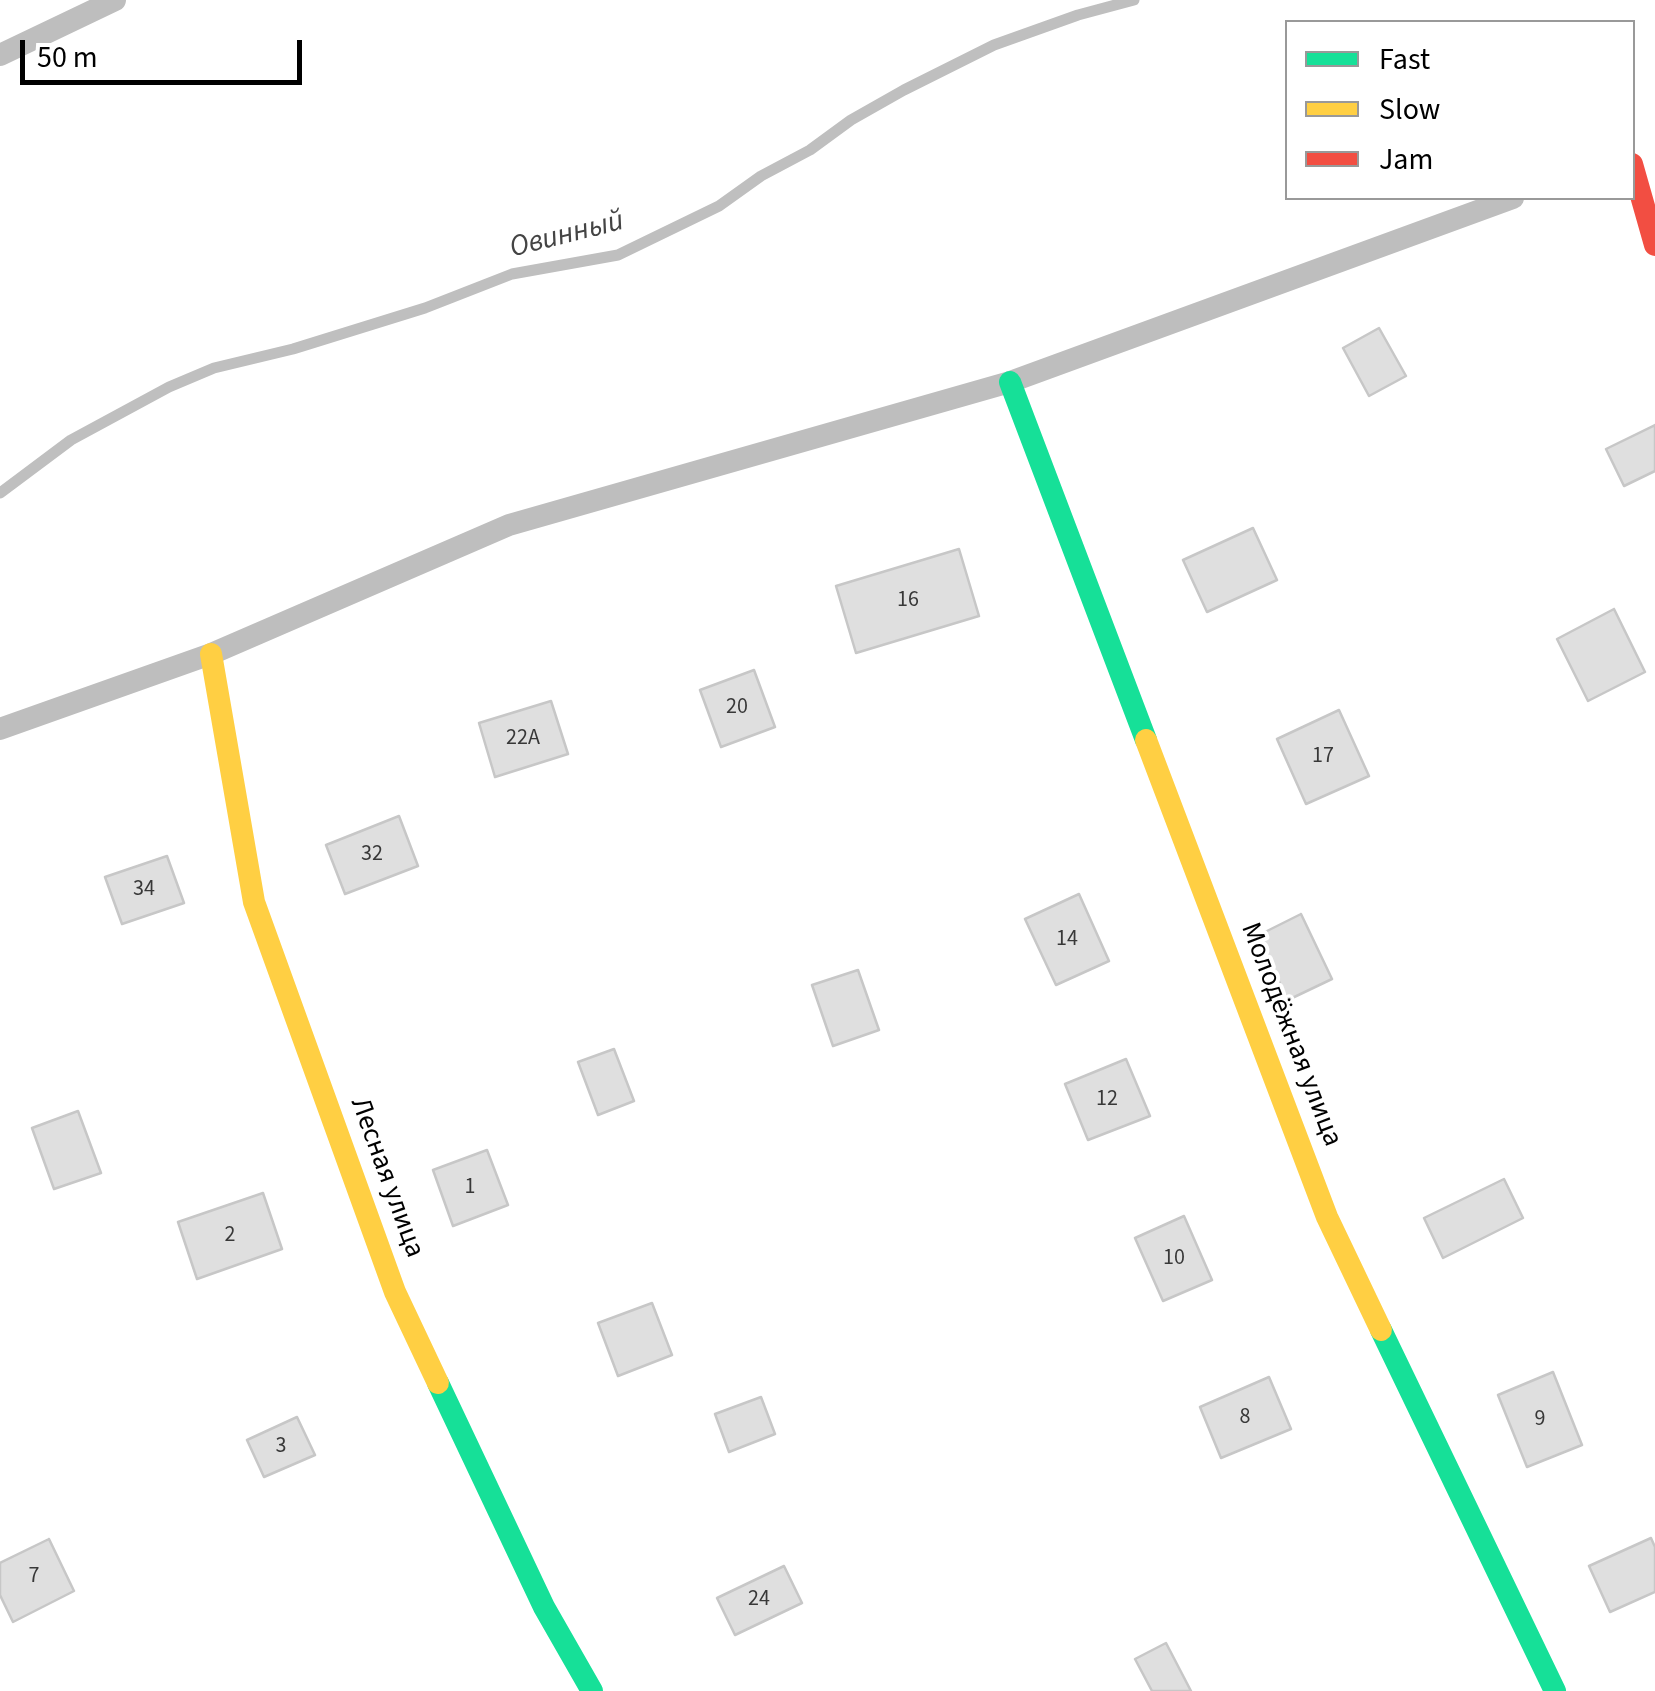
<!DOCTYPE html>
<meta charset="utf-8">
<style>
body{margin:0}
#map{position:relative;width:1655px;height:1691px;overflow:hidden;background:#fff;font-family:"Source Sans 3",sans-serif}
canvas{display:block}
.legend{position:absolute;left:1285px;top:20px;width:350px;height:180px;box-sizing:border-box;background:#fff;border:2px solid #999;margin:0;padding:12px 18px;list-style:none;font-size:30px;color:#000}
.legend li{display:flex;align-items:center;gap:20px;height:50px}
.legend b{width:50px;border:2px solid #999}
.scale{position:absolute;left:20px;top:40px;width:282px;height:45px;box-sizing:border-box;border:5px solid #000;border-top:0;padding-left:12px;font-size:30px;line-height:35px;white-space:nowrap;color:#000;-webkit-text-stroke:8px #fff;paint-order:stroke}
</style>
<div id="map">
<canvas width="1655" height="1691"></canvas>
<ul class="legend">
<li><b style="height:12px;background:#16e098"></b>Fast</li>
<li><b style="height:12px;background:#ffcf43"></b>Slow</li>
<li><b style="height:12px;background:#f24e42"></b>Jam</li>
</ul>
<div class="scale">50 m</div>
</div>
<script>
const context = document.querySelector('canvas').getContext('2d');
context.lineJoin = 'round';
const poly = rows => new Path2D(rows.map(r => 'M' + r).join(''));
function trace(path, color, width, dash) { context.strokeStyle = color; context.lineWidth = width; context.lineCap = dash ? 'butt' : 'round'; context.setLineDash(dash || []); context.stroke(path); }
function fillPath(path, color) { context.fillStyle = color; context.fill(path, 'evenodd'); }
function drawText(font, color, halo, rows, align = 'center') {
  context.font = font + ' "Source Sans 3",sans-serif'; context.lineWidth = 8; context.setLineDash([]); context.textBaseline = 'middle'; context.strokeStyle = halo; context.fillStyle = color; for (const [text, x, y, turn = 0] of rows) {
    context.save(); context.translate(x, y); context.rotate((+turn || 0) * Math.PI / 180); context.textAlign = isNaN(turn) ? turn : align; if (halo) context.strokeText(text, 0, 0); context.fillText(text, 0, 0); context.restore();
  }
}
trace(poly([
 [0,493,71,440,169,387,214,368,293,349,425,308,512,274,618,255,719,206,761,176,810,150,851,120,904,90,994,45,1078,15,1134,0]
]), '#bfbfbf', 11);
const building = poly([
 [1379,328,1406,376,1369,396,1343,348,1379,328],
 [1655,425,1655,471,1624,486,1606,449,1655,425],
 [1253,528,1277,580,1207,612,1183,560,1253,528],
 [959,549,979,616,856,653,836,586,959,549],
 [1614,609,1645,672,1588,701,1557,639,1614,609],
 [754,670,775,727,721,747,700,690,754,670],
 [551,701,568,754,495,777,479,723,551,701],
 [1339,710,1369,776,1306,804,1277,739,1339,710],
 [399,816,418,866,345,894,326,845,399,816],
 [167,856,184,903,122,924,105,877,167,856],
 [1079,894,1109,961,1056,985,1025,919,1079,894],
 [1301,914,1332,979,1288,1000,1257,936,1301,914],
 [858,970,879,1030,833,1046,812,985,858,970],
 [614,1049,634,1101,598,1115,578,1062,614,1049],
 [1126,1059,1150,1116,1088,1140,1065,1084,1126,1059],
 [78,1111,101,1173,54,1189,32,1128,78,1111],
 [487,1150,508,1205,453,1226,433,1170,487,1150],
 [1504,1179,1523,1218,1443,1258,1424,1218,1504,1179],
 [263,1193,282,1249,197,1279,178,1222,263,1193],
 [1184,1216,1212,1280,1163,1301,1135,1238,1184,1216],
 [652,1303,672,1355,618,1376,598,1323,652,1303],
 [1553,1372,1582,1445,1527,1467,1498,1395,1553,1372],
 [1269,1377,1291,1429,1221,1458,1200,1407,1269,1377],
 [761,1397,775,1434,729,1452,715,1414,761,1397],
 [297,1417,315,1455,264,1477,247,1440,297,1417],
 [1651,1538,1655,1547,1655,1592,1610,1612,1589,1566,1651,1538],
 [49,1539,74,1591,13,1622,0,1595,0,1563,49,1539],
 [784,1566,802,1603,735,1635,717,1598,784,1566],
 [1166,1643,1191,1691,1152,1691,1135,1659,1166,1643]
]);
fillPath(building, '#dfdfdf');
trace(building, '#c7c7c7', 2.5);
trace(poly([
 [0,55,115,0],
 [0,729,211,654,509,525,1010,382,1513,198]
]), '#bebebe', 22);
trace(poly([
 [1010,382,1146,740],
 [1381,1330,1555,1691],
 [438,1383,544,1607,592,1691]
]), '#16e098', 22);
trace(poly([
 [211,654,254,902,395,1292,438,1383],
 [1146,740,1327,1217,1381,1330]
]), '#ffcf43', 22);
trace(poly([
 [1632,164,1655,245]
]), '#f24e42', 22);
drawText('22px', '#383838', null, [
 ["16",908,601],
 ["20",737,708],
 ["22А",523,739],
 ["17",1323,757],
 ["32",372,855],
 ["34",144,890],
 ["14",1067,940],
 ["12",1107,1100],
 ["1",470,1188],
 ["2",230,1236],
 ["10",1174,1259],
 ["8",1245,1418],
 ["9",1540,1420],
 ["3",281,1447],
 ["7",34,1577],
 ["24",759,1600]
]);
drawText('28px', '#000', '#fff', [
 ["Молодёжная улица",1290,1035,69],
 ["Лесная улица",386,1178,70]
]);
drawText('italic 30px', '#444', '#fff', [
 ["Овинный",567,236,-14]
]);
</script>
